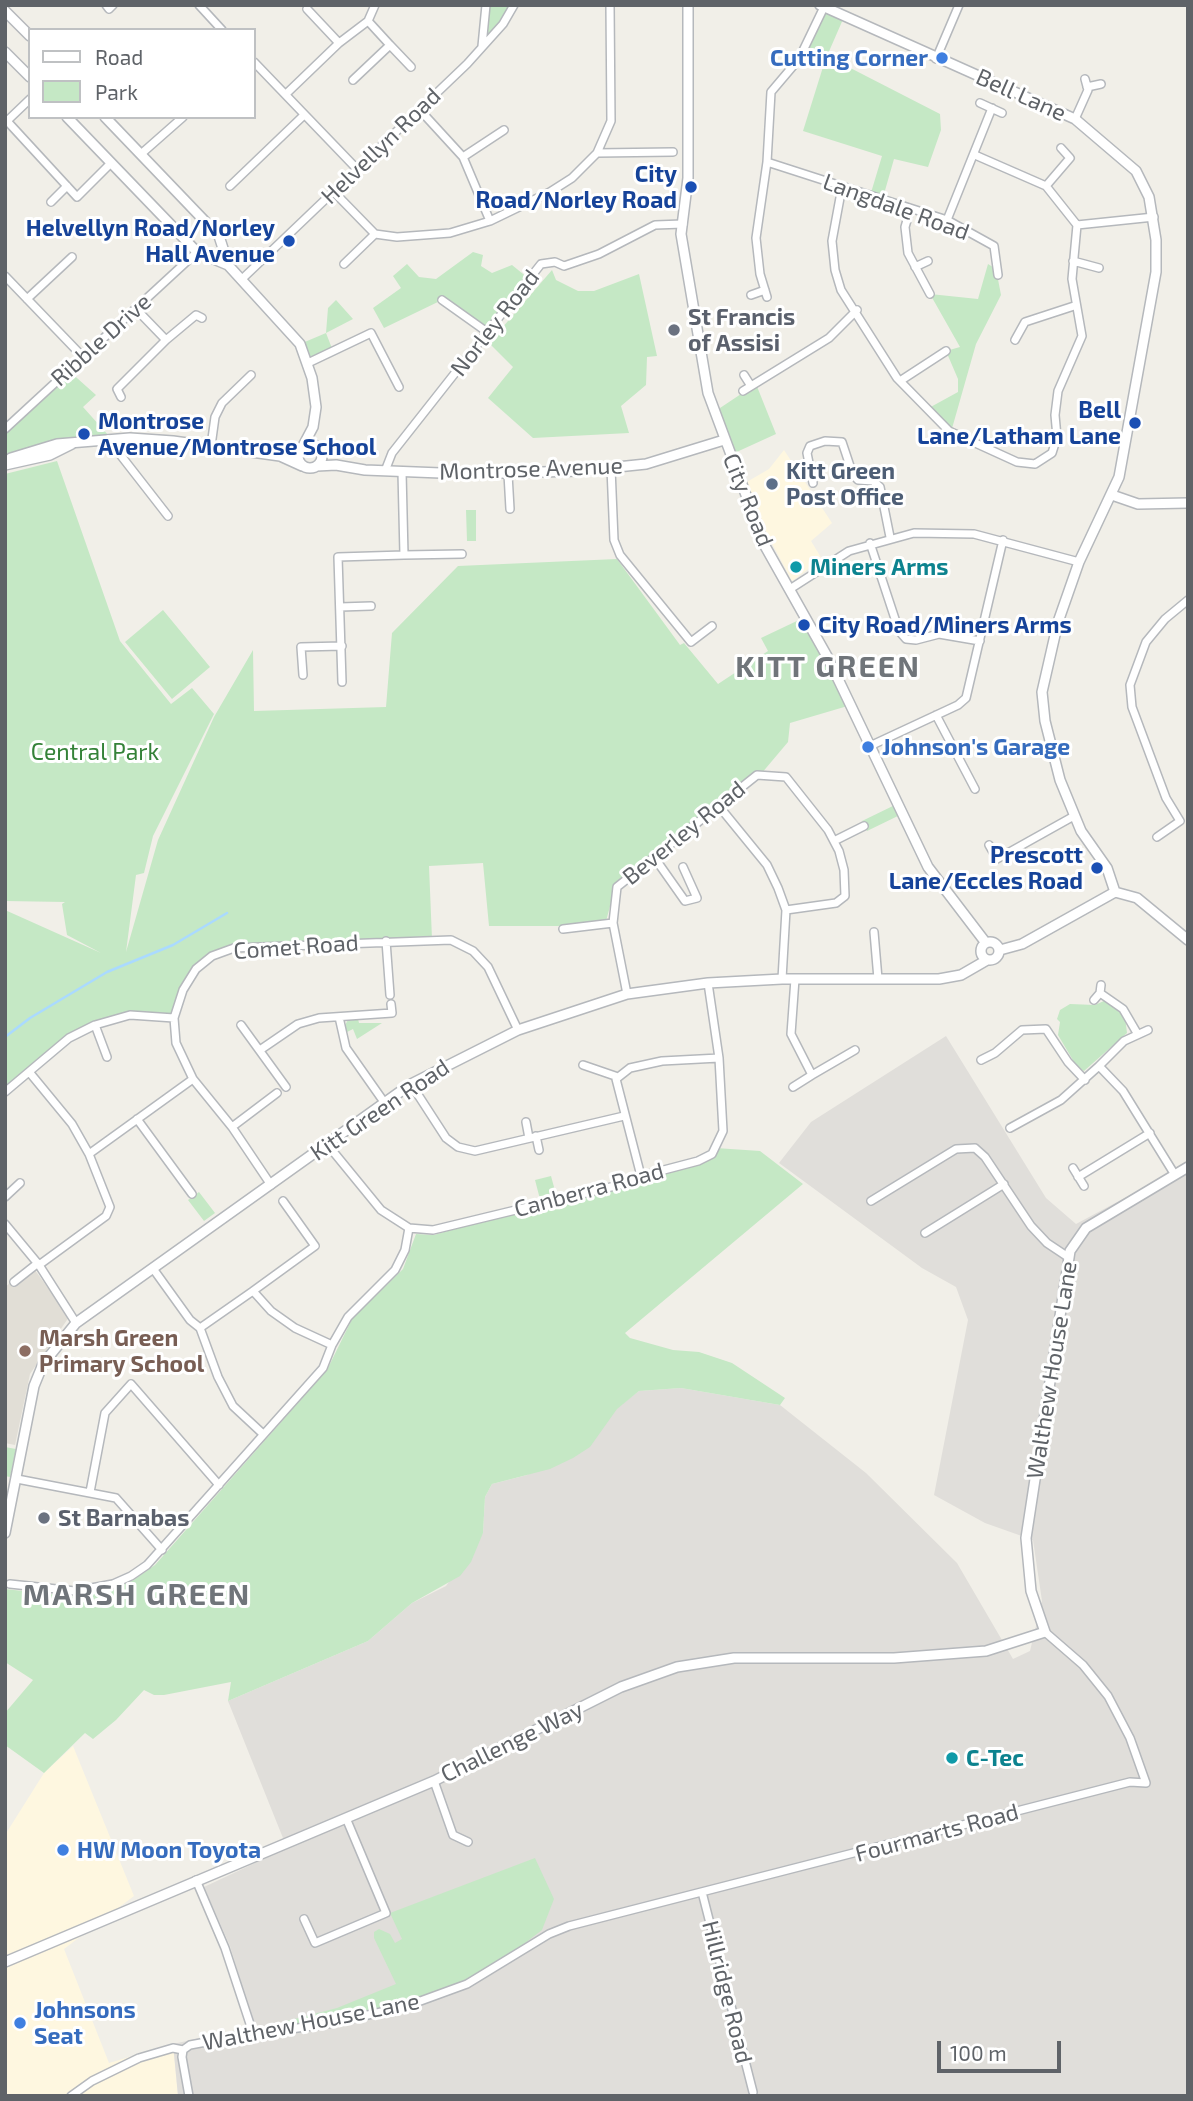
<!DOCTYPE html>
<style>
body{margin:0}
#map{position:relative;width:1193px;height:2101px;overflow:hidden;background:#f1efe8;font-family:"Exo 2",sans-serif}
canvas{display:block}
.frame{position:absolute;inset:0;border:7px solid #5f6368;pointer-events:none}
.legend{position:absolute;left:28px;top:28px;width:228px;height:91px;box-sizing:border-box;background:#fff;border:2px solid #bfc1c3;margin:0;padding:9px 12px;list-style:none;font-size:21px;color:#5f6368}
.legend li{display:flex;align-items:center;gap:14px;height:35px}
.legend b{width:35px;border:2px solid #bfc1c3}
.scale{position:absolute;left:937px;top:2041px;width:124px;height:32px;box-sizing:border-box;border:4px solid #5f6368;border-top:0;padding-left:9px;font-size:21px;line-height:24px;white-space:nowrap;color:#5f6368;-webkit-text-stroke:5px #fff;paint-order:stroke}
</style>
<div id="map">
<canvas width="1193" height="2101"></canvas>
<div class="frame"></div>
<ul class="legend">
<li><b style="height:9px;background:#fff"></b>Road</li>
<li><b style="height:19px;background:#c5e8c5"></b>Park</li>
</ul>
<div class="scale">100 m</div>
</div>
<script>
const context = document.querySelector('canvas').getContext('2d');
context.lineJoin = 'round';
function fillPath(path, color) { context.fillStyle = color; context.fill(path, 'evenodd'); }
const poly = rows => new Path2D(rows.map(r => 'M' + r).join(''));
function trace(path, color, width, dash) { context.strokeStyle = color; context.lineWidth = width; context.lineCap = dash ? 'butt' : 'round'; context.setLineDash(dash || []); context.stroke(path); }
function drawText(font, color, halo, rows, align = 'center') {
  context.font = font + ' "Exo 2",sans-serif'; context.lineWidth = 6; context.setLineDash([]); context.textBaseline = 'middle'; context.strokeStyle = halo; context.fillStyle = color; for (const [text, x, y, turn = 0] of rows) {
    context.save(); context.translate(x, y); context.rotate((+turn || 0) * Math.PI / 180); context.textAlign = isNaN(turn) ? turn : align; if (halo) context.strokeText(text, 0, 0); context.fillText(text, 0, 0); context.restore();
  }
}
fillPath(poly([
 [784,450,832,523,811,541,822,559,792,581,759,519,745,483,769,469],
 [73,1746,134,1896,64,1949,109,2063,173,2044,178,2096,5,2096,5,1835,44,1773]
]), '#fef7e0');
fillPath(poly([
 [946,1036,1046,1198,1076,1224,1188,1164,1188,2096,178,2096,173,2044,254,2026,230,1946,204,1887,287,1848,228,1701,368,1641,412,1603,446,1586,483,1533,485,1497,492,1484,527,1475,639,1391,681,1388,780,1405,866,1473,957,1563,1013,1659,1030,1651,1042,1601,1033,1540,985,1523,934,1495,968,1320,956,1287,922,1268,779,1163,811,1122]
]), '#e0deda');
fillPath(poly([
 [32,1266,69,1317,30,1374,15,1445,5,1443,5,1287]
]), '#e1ded6');
fillPath(poly([
 [486,5,513,5,482,46],
 [824,7,844,17,827,56,940,114,941,130,928,167,894,159,882,201,870,196,882,156,803,131,823,67,799,59],
 [473,252,483,255,481,266,492,273,512,265,528,278,487,332,442,300,384,328,373,308,401,288,393,276,407,264,419,277,436,279],
 [988,264,996,269,1001,295,976,344,951,432,927,409,958,392,958,379,946,351,960,347,930,294,978,299],
 [552,270,556,280,578,291,594,291,639,274,657,356,647,357,646,385,621,406,629,433,533,438,488,398,513,367,489,343],
 [336,300,353,319,326,333,333,351,308,363,300,344,326,333,328,308],
 [68,370,96,395,83,407,109,436,5,461,5,426],
 [756,384,776,434,730,455,714,412],
 [57,461,120,641,171,704,192,688,214,714,153,836,144,873,136,875,126,952,158,840,214,717,253,650,254,711,386,707,392,633,458,566,617,559,680,645,684,643,718,684,768,651,761,638,801,619,851,705,790,723,788,742,761,774,654,857,617,881,606,921,558,926,489,926,483,863,429,866,432,939,234,948,212,956,196,969,174,1018,130,1015,69,1038,5,1095,5,910,101,953,67,935,62,904,65,902,5,901,5,474],
 [466,510,476,510,476,541,467,541],
 [163,610,210,667,172,699,125,642],
 [897,804,902,814,867,831,862,821],
 [1106,1000,1125,1017,1127,1033,1084,1071,1077,1067,1058,1035,1060,1022,1057,1019,1060,1010,1070,1004,1095,1005],
 [358,1019,359,1023,382,1023,357,1039,353,1029,347,1032,345,1025,348,1020],
 [716,1148,760,1151,803,1184,625,1333,630,1338,673,1350,699,1352,732,1363,785,1398,780,1405,681,1388,639,1391,617,1409,590,1447,573,1458,550,1469,492,1484,485,1497,483,1533,471,1562,460,1576,412,1603,368,1641,228,1701,231,1682,164,1695,154,1695,144,1690,116,1720,93,1739,85,1733,44,1773,5,1745,5,1713,33,1680,5,1662,5,1589,77,1597,108,1591,132,1581,155,1565,327,1370,352,1319,403,1269,416,1234,434,1235,541,1203,535,1180,551,1176,557,1198,693,1162],
 [199,1192,215,1213,204,1221,188,1200],
 [5,1447,16,1449,10,1477,5,1476],
 [535,1858,554,1899,542,1930,516,1950,483,1972,420,2000,344,2018,284,2026,283,2022,337,2008,396,1984,374,1938,374,1932,379,1929,390,1934,395,1943,402,1939,390,1913]
]), '#c5e8c5');
trace(poly([
 [5,1037,30,1018,107,972,173,945,227,913]
]), '#aadaff', 2.5);
const minor = poly([
 [106,5,109,9,113,5],
 [199,5,222,30],
 [307,9,339,43],
 [390,45,411,67],
 [482,46,486,5],
 [936,59,959,5],
 [254,62,356,168],
 [353,80,390,45,368,21],
 [1087,87,1101,84],
 [286,94,339,43,368,21,375,5],
 [30,99,7,121,77,197,111,163],
 [980,103,1002,113],
 [419,109,463,157,490,221],
 [1075,119,1088,90,1085,79],
 [597,153,673,152],
 [141,154,183,117],
 [463,157,504,130],
 [767,162,947,220,994,246,998,275],
 [230,186,303,116],
 [1046,186,1070,158,1061,148],
 [842,187,832,241,835,270,841,290,897,378,949,431,1017,462,1035,464,1052,453,1057,437,1055,415,1058,391,1082,336,1072,279,1077,225,1046,186,975,155],
 [334,192,375,234,397,237,450,233,490,221,550,192,572,178,597,153,611,121,610,5],
 [51,202,67,186],
 [910,210,905,227,908,253,930,294],
 [947,220,992,108],
 [1077,225,1154,217],
 [1073,261,1099,268],
 [344,264,375,234],
 [915,267,928,261],
 [5,276,82,356],
 [241,280,467,64,503,24,514,5],
 [751,295,765,290],
 [767,297,760,274,756,238,767,162,771,92,799,59,824,7],
 [27,299,72,257],
 [442,300,487,332],
 [136,309,166,340,196,315,202,318],
 [1015,340,1025,322,1074,306],
 [308,363,371,333,399,387],
 [744,375,751,386],
 [900,381,946,351],
 [743,391,829,338,857,310],
 [121,397,117,389,166,340],
 [5,429,197,252],
 [108,439,168,516],
 [211,446,215,417,222,403,251,375],
 [611,468,614,540,620,555,691,642,712,626],
 [385,471,392,453,541,264,555,262,564,266,599,254,655,225,683,224],
 [508,474,510,509],
 [813,483,807,453,810,446,825,441,842,442,853,475,858,480,873,481,880,487,890,537],
 [870,543,899,631,906,639,916,640,939,634,980,641],
 [404,555,462,554],
 [790,589,849,551,914,533,974,534,1079,562],
 [340,607,371,606],
 [303,675,301,647,342,646],
 [342,682,338,557,404,555,402,472],
 [936,715,975,789],
 [870,746,958,705,966,698,1003,540],
 [718,805,767,865,778,888,786,910,782,979],
 [1157,837,1180,821,1166,798,1132,707,1130,685,1146,642,1165,619,1188,600],
 [834,841,864,826],
 [989,845,997,859,1074,816],
 [654,857,685,901,697,898,683,867],
 [563,929,613,923],
 [874,932,878,979],
 [386,941,390,995],
 [795,979,791,1034,812,1075,855,1050],
 [1100,993,1123,1009,1137,1033],
 [627,994,613,923,617,887,757,775,786,777,828,830,839,851,844,870,845,896,836,903,786,910],
 [1094,1000,1100,993,1101,985],
 [339,1017,346,1048,384,1102],
 [95,1025,107,1057],
 [241,1025,286,1087],
 [260,1050,298,1024,319,1018,392,1013,391,1004],
 [981,1060,995,1053,1022,1030,1046,1029,1068,1062,1085,1080],
 [583,1065,618,1077],
 [1099,1066,1124,1041,1148,1030],
 [30,1073,72,1124,89,1154,110,1207,106,1216,39,1265],
 [411,1084,446,1138,458,1147,475,1151,624,1116],
 [793,1087,812,1075],
 [5,1092,69,1038,95,1025,130,1015,174,1018],
 [137,1119,192,1194],
 [526,1122,529,1138],
 [232,1127,277,1093],
 [1010,1128,1061,1100,1099,1066,1123,1091,1175,1175],
 [536,1136,539,1150],
 [327,1144,381,1210,409,1228,433,1230,619,1185,641,1176,698,1161,712,1154,723,1131,719,1058,708,983],
 [89,1154,193,1079],
 [1073,1168,1084,1186],
 [641,1176,616,1079,630,1068,662,1061,719,1058],
 [1078,1177,1150,1133],
 [271,1185,232,1127,193,1079,176,1043,174,1018,183,990,196,969,212,956,234,948,451,940,473,951,488,967,518,1030],
 [5,1197,20,1183],
 [871,1201,956,1149,975,1148,985,1157,1031,1226,1047,1243,1068,1257],
 [5,1224,39,1265,76,1323],
 [925,1233,1004,1184],
 [154,1270,190,1320,200,1328,218,1377,233,1406,262,1433],
 [14,1282,38,1263],
 [253,1291,315,1246,283,1201],
 [200,1328,253,1291,271,1311,295,1328,332,1345],
 [17,1479,116,1498,162,1550],
 [90,1492,105,1413,131,1384,219,1485],
 [10,1584,75,1591,113,1584,131,1576,147,1565,323,1368,332,1345,348,1317,395,1270,405,1250,409,1228],
 [434,1781,453,1835,468,1842],
 [196,1880,225,1948,252,2030],
 [702,1892,753,2092],
 [304,1919,315,1943,386,1913,346,1818],
 [183,2050,190,2045,238,2036,252,2030,261,2033,327,2024,404,2007,467,1984,549,1934,569,1926,1130,1782,1146,1783,1130,1738,1108,1696,1083,1665,1045,1632],
 [183,2050,182,2057,189,2096],
 [71,2096,92,2081,139,2058,173,2048,183,2050]
]);
const tertiary = poly([
 [688,5,688,178,681,234,708,393,765,546,828,658,928,867,986,943],
 [820,5,1075,119,1136,171,1149,197,1156,240,1156,272,1119,477,1079,562,1058,622,1042,692,1045,721,1060,780,1081,831,1107,868,1115,892],
 [5,11,30,36],
 [5,52,30,77],
 [67,117,197,252,228,265,300,344,312,378,316,407,313,427,303,446],
 [105,117,219,236,228,264],
 '298 456a12 12 0 1 1 24 0a12 12 0 1 1-24 0Z',
 [5,463,11,458,57,444,130,438,173,441,280,456,302,466],
 [5,465,50,455,72,444],
 [317,466,336,465,365,470,466,474,579,471,646,464,724,440],
 [1112,495,1138,504,1188,503],
 '981 951a9 9 0 1 1 18 0a9 9 0 1 1-18 0Z',
 [1000,950,1022,944,1115,892,1137,898,1188,940],
 [5,1533,34,1386,43,1364,76,1323,411,1084,518,1030,627,994,708,983,782,979,939,979,961,975,987,960],
 [5,1962,434,1781,621,1687,677,1667,734,1658,894,1658,986,1651,1045,1632,1031,1591,1026,1538,1070,1251,1086,1228,1188,1167]
]);
trace(minor, '#b5b8bc', 10);
trace(tertiary, '#b5b8bc', 12);
trace(minor, '#fff', 7);
trace(tertiary, '#fff', 9);
for (const [x, y, r, color] of [
 [942,58,7,"#3f7fe0"],
 [691,187,7,"#1a4fb4"],
 [289,241,7,"#1a4fb4"],
 [674,330,7,"#6b7280"],
 [1135,423,7,"#1a4fb4"],
 [84,434,7,"#1a4fb4"],
 [772,484,7,"#5c6f8a"],
 [796,567,7,"#0f9aa8"],
 [804,625,7,"#1a4fb4"],
 [868,747,7,"#3f7fe0"],
 [1097,868,7,"#1a4fb4"],
 [25,1351,7,"#8d6e63"],
 [44,1518,7,"#6b7280"],
 [952,1758,7,"#0f9aa8"],
 [63,1850,7,"#3f7fe0"],
 [20,2023,7,"#3f7fe0"]
]) { const dot = new Path2D(); dot.arc(x, y, r, 0, 2 * Math.PI); context.fillStyle = color; context.fill(dot); trace(dot, '#fff', 2.5); }
drawText('bold 23px', '#366cbe', '#fff', [
 ["Cutting Corner",928,58,"right"],
 ["Johnson's Garage",882,747],
 ["HW Moon Toyota",77,1850],
 ["Johnsons",34,2010],
 ["Seat",34,2036]
], 'left');
drawText('23px', '#5f6368', '#fff', [
 ["Bell Lane",1021,95,24],
 ["Helvellyn Road",381,146,-44],
 ["Langdale Road",896,207,20],
 ["Norley Road",495,323,-52],
 ["Ribble Drive",101,340,-42],
 ["Montrose Avenue",531,469,-2],
 ["City Road",748,500,68],
 ["Beverley Road",684,833,-39],
 ["Comet Road",296,947,-4],
 ["Kitt Green Road",380,1110,-34],
 ["Canberra Road",589,1190,-15],
 ["Walthew House Lane",1052,1370,-81],
 ["Challenge Way",512,1742,-26],
 ["Fourmarts Road",937,1833,-15],
 ["Hillridge Road",727,1992,76],
 ["Walthew House Lane",311,2022,-11]
]);
drawText('bold 23px', '#164399', '#fff', [
 ["City",677,174],
 ["Road/Norley Road",677,200],
 ["Helvellyn Road/Norley",275,228],
 ["Hall Avenue",275,254],
 ["Bell",1121,410],
 ["Lane/Latham Lane",1121,436],
 ["Montrose",98,421,"left"],
 ["Avenue/Montrose School",98,447,"left"],
 ["City Road/Miners Arms",818,625,"left"],
 ["Prescott",1083,855],
 ["Lane/Eccles Road",1083,881]
], 'right');
drawText('bold 23px', '#5b616d', '#fff', [
 ["St Francis",688,317],
 ["of Assisi",688,343],
 ["St Barnabas",58,1518]
], 'left');
drawText('bold 23px', '#4e5e75', '#fff', [
 ["Kitt Green",786,471],
 ["Post Office",786,497]
], 'left');
drawText('bold 23px', '#0d838f', '#fff', [
 ["Miners Arms",810,567],
 ["C-Tec",966,1758]
], 'left');
drawText('23px', '#348238', '#fff', [
 ["Central Park",95,752]
]);
drawText('bold 23px', '#785e54', '#fff', [
 ["Marsh Green",39,1338],
 ["Primary School",39,1364]
], 'left');
context.letterSpacing = '2px';
drawText('bold 30px', '#70757a', '#fff', [
 ["KITT GREEN",828,667],
 ["MARSH GREEN",137,1595]
]);
context.letterSpacing = '0px';
</script>
